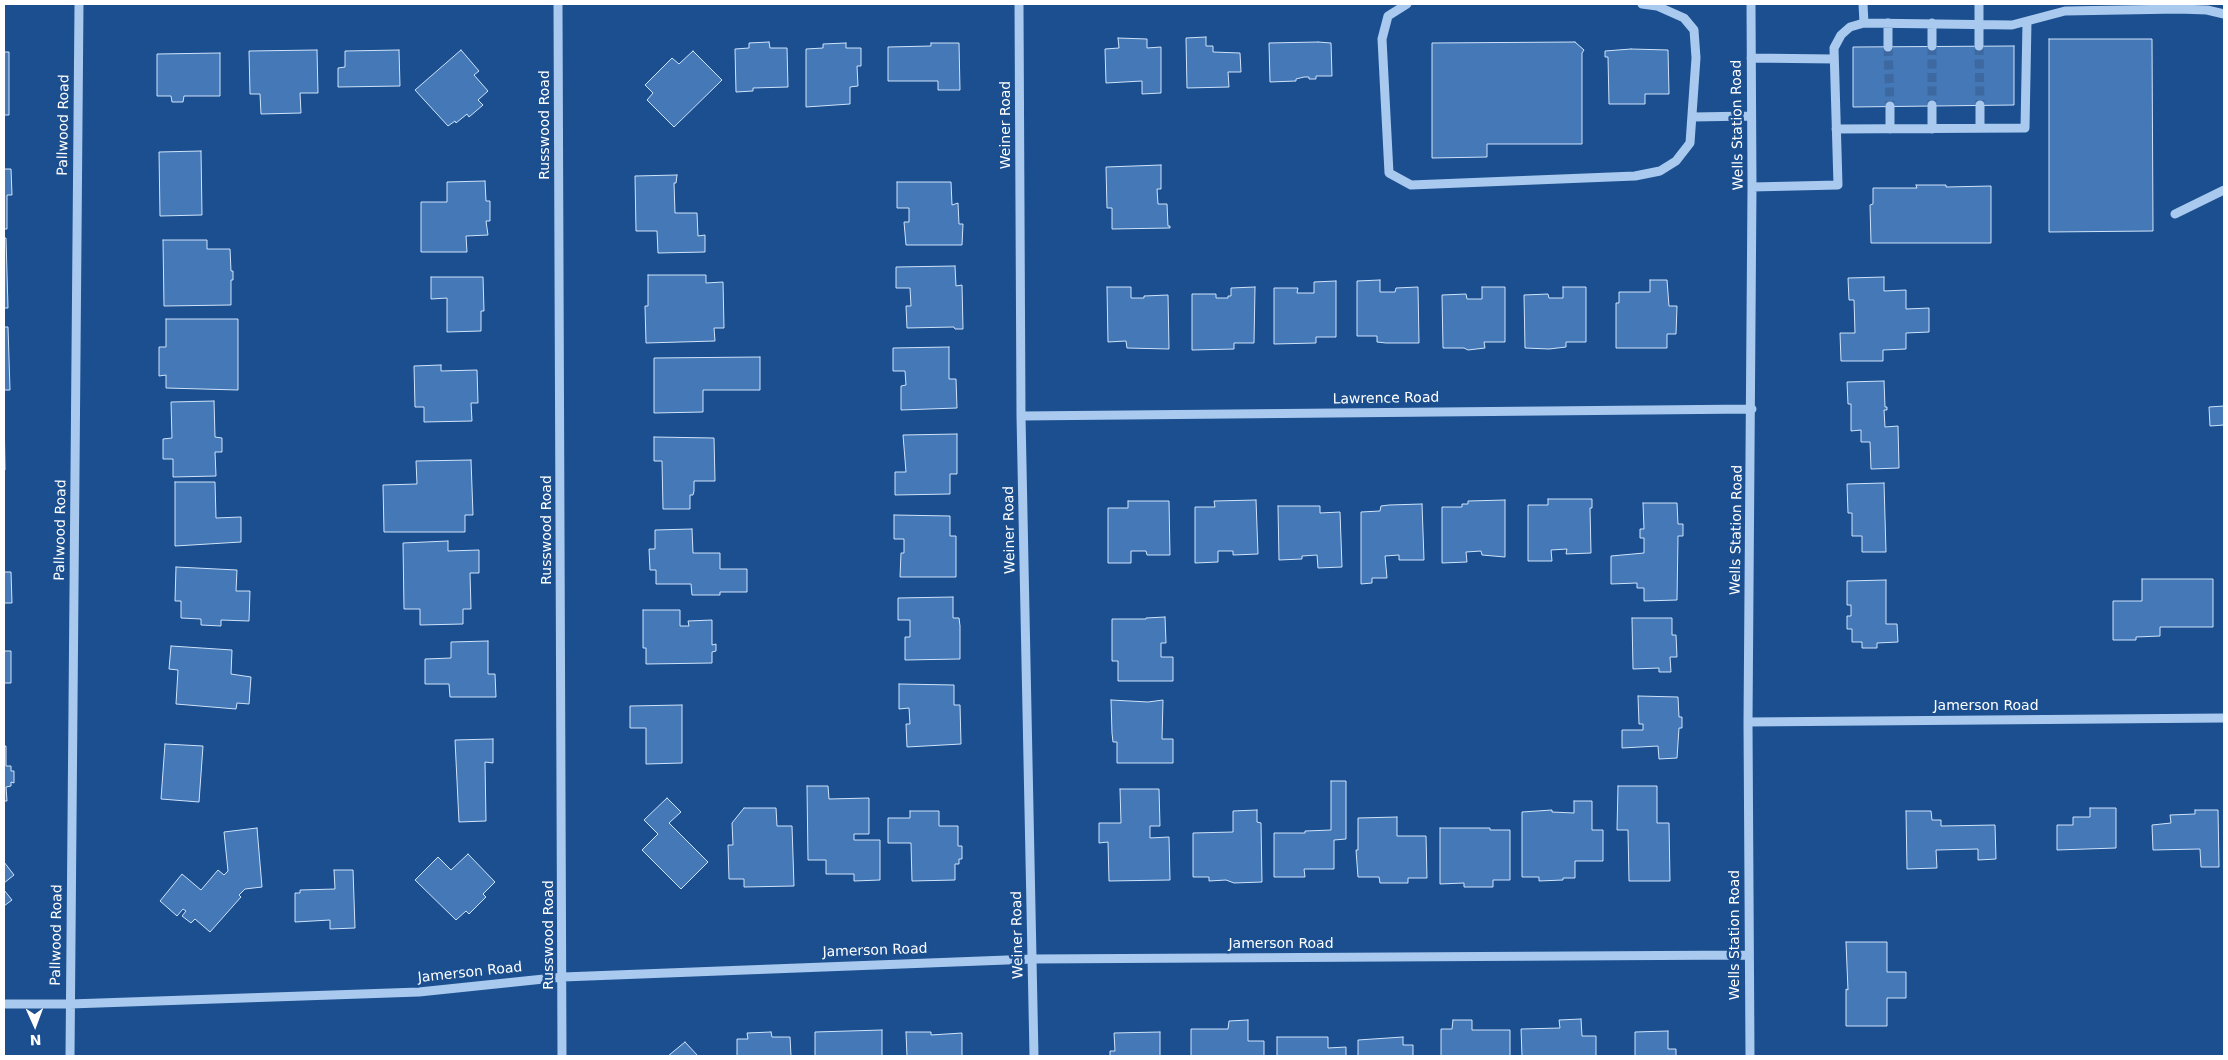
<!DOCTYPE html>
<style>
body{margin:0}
#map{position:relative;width:2228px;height:1060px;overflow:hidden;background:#1b4f8f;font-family:"DejaVu Sans",sans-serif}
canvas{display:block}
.frame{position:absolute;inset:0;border:5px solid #fff;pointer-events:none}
.north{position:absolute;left:10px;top:1000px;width:50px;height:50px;-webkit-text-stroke:4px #1b4f8f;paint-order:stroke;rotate:178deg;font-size:14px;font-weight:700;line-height:20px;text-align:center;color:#fff}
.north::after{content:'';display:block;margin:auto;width:18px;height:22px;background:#fff;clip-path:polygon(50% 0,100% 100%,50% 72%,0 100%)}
</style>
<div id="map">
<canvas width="2228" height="1060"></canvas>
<div class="frame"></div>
<div class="north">N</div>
</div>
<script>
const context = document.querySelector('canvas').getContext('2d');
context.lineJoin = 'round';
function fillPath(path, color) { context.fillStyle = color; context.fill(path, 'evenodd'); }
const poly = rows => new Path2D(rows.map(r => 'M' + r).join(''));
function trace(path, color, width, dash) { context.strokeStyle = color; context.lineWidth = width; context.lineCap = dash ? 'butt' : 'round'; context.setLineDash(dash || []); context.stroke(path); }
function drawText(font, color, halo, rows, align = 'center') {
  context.font = font + ' "DejaVu Sans",sans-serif'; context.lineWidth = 5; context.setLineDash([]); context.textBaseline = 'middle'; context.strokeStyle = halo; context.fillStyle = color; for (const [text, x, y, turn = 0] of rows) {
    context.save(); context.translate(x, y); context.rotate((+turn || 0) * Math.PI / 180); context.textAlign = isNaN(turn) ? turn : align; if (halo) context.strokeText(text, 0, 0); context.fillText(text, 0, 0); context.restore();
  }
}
const building = poly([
 [1206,37,1206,46,1213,46,1213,52,1240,53,1241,72,1228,72,1229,87,1187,88,1186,38,1206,37],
 [1118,38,1147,39,1147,48,1161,47,1161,93,1142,94,1142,81,1106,83,1105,49,1119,48,1118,38],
 [2049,39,2152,39,2153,231,2049,232,2049,39],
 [769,42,770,48,787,48,788,87,753,88,753,91,736,92,735,49,749,48,749,43,769,42],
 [1318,42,1331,43,1332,76,1316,76,1316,79,1309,79,1309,77,1304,77,1296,79,1296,81,1270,82,1269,43,1318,42],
 [1575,42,1584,50,1582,53,1582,144,1487,144,1487,157,1432,158,1432,43,1575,42],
 [846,43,846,48,861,48,861,66,857,66,858,86,850,87,850,104,806,107,806,49,823,48,823,44,846,43],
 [931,43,959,43,960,90,938,90,938,81,888,81,888,47,931,46,931,43],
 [2014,46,2014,105,1853,107,1853,47,2014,46],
 [1631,49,1668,50,1669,94,1645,94,1645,104,1609,104,1608,57,1605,57,1605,51,1631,49],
 [317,50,318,93,300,93,301,113,261,114,260,94,250,94,249,51,317,50],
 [399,50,400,86,338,87,338,68,345,67,345,51,399,50],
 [461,50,479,71,474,75,488,91,478,100,483,105,469,117,467,114,456,123,455,121,448,126,415,90,461,50],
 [693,51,722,80,674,127,647,100,653,93,645,85,672,58,679,64,693,51],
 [4,52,9,52,9,115,4,115,4,52],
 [220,53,220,96,184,96,183,102,172,102,171,96,157,96,157,54,220,53],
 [201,151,202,215,160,216,159,152,201,151],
 [1161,165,1161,189,1157,189,1158,204,1167,204,1168,226,1170,226,1170,228,1112,229,1112,208,1107,208,1106,167,1161,165],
 [4,169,11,169,12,195,7,195,7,229,4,229,4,169],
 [677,175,676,183,674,183,675,213,697,213,698,236,705,235,705,252,658,253,657,231,636,231,635,176,677,175],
 [485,181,486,201,490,201,490,221,486,221,488,235,466,236,467,252,421,252,421,202,447,202,447,182,485,181],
 [897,182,951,182,952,205,958,203,959,224,963,224,962,245,906,245,904,222,909,222,909,208,897,208,897,182],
 [1916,185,1946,185,1946,187,1991,186,1991,243,1871,243,1870,205,1873,204,1873,188,1917,188,1916,185],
 [4,238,6,238,8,308,4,308,4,238],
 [163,240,207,240,207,249,230,249,231,271,233,271,233,280,231,280,231,305,164,306,163,240],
 [955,266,956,286,962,285,963,329,955,329,954,327,907,328,906,306,911,306,910,288,896,288,896,267,955,266],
 [648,275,706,275,706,283,723,282,724,328,714,328,715,341,646,343,645,306,648,306,648,275],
 [431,277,483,277,484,311,481,311,481,331,447,332,447,298,431,299,431,277],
 [1884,277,1884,291,1906,290,1906,309,1929,308,1929,332,1906,333,1906,349,1883,350,1883,361,1841,361,1840,333,1855,333,1854,300,1849,300,1848,278,1884,277],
 [1380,280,1380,292,1395,292,1396,288,1418,287,1419,343,1386,343,1377,342,1377,336,1357,336,1357,281,1380,280],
 [1650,280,1667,280,1669,306,1677,306,1676,334,1667,334,1667,348,1616,348,1616,303,1619,303,1619,292,1650,292,1650,280],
 [1336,281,1336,337,1316,337,1316,343,1274,344,1274,288,1298,288,1297,293,1314,293,1314,282,1336,281],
 [1107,287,1131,287,1131,298,1144,298,1144,296,1168,295,1169,349,1127,348,1126,341,1108,342,1107,287],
 [1255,287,1254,343,1234,343,1234,349,1192,350,1192,294,1216,294,1216,298,1228,298,1228,296,1231,296,1231,288,1255,287],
 [1482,287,1505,287,1505,342,1484,342,1485,348,1468,350,1464,348,1443,348,1442,295,1466,294,1467,299,1482,299,1482,287],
 [1563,287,1586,287,1586,342,1566,342,1566,347,1549,349,1525,348,1524,295,1548,294,1549,298,1563,298,1563,287],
 [166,319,238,319,238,390,166,388,166,375,159,376,159,347,166,347,166,319],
 [4,327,8,327,10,390,4,390,4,327],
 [949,347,949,379,956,379,957,408,901,410,901,386,906,385,905,371,893,371,893,348,949,347],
 [760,357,760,390,703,390,703,412,654,413,654,358,760,357],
 [441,365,441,371,477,370,478,403,471,403,472,421,424,422,424,407,415,407,414,366,441,365],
 [1884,381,1885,407,1887,407,1887,410,1884,410,1885,427,1898,426,1899,468,1871,469,1870,442,1861,442,1861,430,1851,431,1851,404,1848,404,1847,382,1884,381],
 [214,401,215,437,222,438,222,452,215,452,216,476,173,477,173,459,163,459,163,439,172,438,171,402,214,401],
 [2224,406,2224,425,2210,426,2209,407,2224,406],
 [4,407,5,470,4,470,4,407],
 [957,434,957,474,950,474,950,494,895,495,895,472,906,472,903,435,957,434],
 [654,437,714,438,715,481,694,481,694,491,693,495,690,495,690,509,663,509,662,461,654,461,654,437],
 [471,460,473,515,465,515,465,532,384,532,383,485,417,484,416,461,471,460],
 [175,482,215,482,216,518,241,517,241,542,175,546,175,482],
 [1884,483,1886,552,1862,552,1862,536,1852,536,1852,513,1848,513,1847,484,1884,483],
 [1548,499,1592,499,1592,508,1590,508,1591,553,1566,554,1567,549,1551,550,1552,561,1528,561,1528,505,1548,505,1548,499],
 [1256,500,1258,554,1233,555,1233,551,1218,551,1218,562,1195,563,1195,507,1215,507,1214,501,1256,500],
 [1505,500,1505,557,1482,555,1481,551,1466,552,1467,562,1442,563,1442,507,1462,507,1462,504,1468,504,1468,501,1505,500],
 [1128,501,1169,501,1170,555,1147,555,1146,551,1131,551,1131,563,1108,563,1108,508,1128,508,1128,501],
 [1643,503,1677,503,1678,524,1683,524,1683,536,1678,536,1677,600,1644,601,1644,588,1637,588,1637,583,1611,584,1611,556,1644,553,1644,538,1640,538,1640,529,1644,529,1643,503],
 [1422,504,1424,560,1399,560,1399,555,1385,556,1387,578,1372,578,1372,583,1361,584,1361,512,1380,511,1381,506,1389,505,1422,504],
 [1278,506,1320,506,1320,513,1340,512,1342,567,1318,568,1317,555,1302,556,1302,559,1279,560,1278,506],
 [894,515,950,516,950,536,956,536,956,577,900,577,901,553,904,553,904,539,894,539,894,515],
 [692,529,693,553,720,553,720,569,747,569,747,592,720,592,720,595,692,595,691,584,656,584,656,570,650,570,649,549,655,549,655,530,692,529],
 [448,541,448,551,479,550,479,573,470,573,471,609,463,609,463,624,420,625,420,609,404,609,403,543,448,541],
 [176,567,237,570,236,591,250,591,249,621,221,620,221,626,201,625,201,619,181,618,181,601,175,601,176,567],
 [4,572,11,572,12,603,4,603,4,621,4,572],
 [2142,579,2213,579,2213,627,2160,627,2160,636,2136,637,2136,640,2113,640,2113,601,2142,601,2142,579],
 [1886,580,1886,624,1897,624,1898,642,1877,643,1877,648,1862,648,1862,642,1852,642,1852,629,1847,629,1847,616,1851,616,1851,605,1847,605,1847,581,1886,580],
 [953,597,953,618,959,618,960,626,960,659,905,660,905,637,910,637,910,620,898,620,898,598,953,597],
 [643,610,680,610,680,626,689,626,688,621,712,620,712,645,716,644,716,651,712,652,712,663,646,664,646,648,643,648,643,610],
 [1165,617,1166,643,1161,643,1161,657,1173,657,1173,681,1118,681,1118,661,1112,661,1112,619,1146,619,1146,618,1165,617],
 [1632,618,1672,618,1672,635,1676,635,1677,657,1670,657,1671,672,1659,672,1659,668,1633,669,1632,618],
 [488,641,488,674,495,674,496,697,450,697,449,684,425,684,425,659,451,658,451,642,488,641],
 [171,646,232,650,231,674,251,677,249,704,237,703,236,709,176,704,178,670,169,669,171,646],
 [4,651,11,651,11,683,4,683,4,702,4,651],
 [899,684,954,685,954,705,960,705,961,744,907,747,906,724,910,724,909,708,899,709,899,684],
 [1638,696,1678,697,1679,717,1682,717,1682,728,1679,728,1677,758,1659,759,1658,746,1622,748,1622,730,1643,730,1643,724,1639,724,1638,696],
 [1111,700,1148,702,1163,700,1162,739,1173,739,1173,763,1117,763,1117,742,1113,742,1112,733,1111,700],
 [682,705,682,763,646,764,646,728,630,728,630,706,682,705],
 [493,739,493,763,485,762,486,821,459,822,455,740,493,739],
 [165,744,203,746,199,802,161,799,165,744],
 [4,746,6,746,6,766,11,766,11,771,14,771,14,783,11,782,11,786,6,787,7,801,4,801,4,746],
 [1331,781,1346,781,1346,839,1334,840,1334,869,1304,869,1305,877,1274,877,1274,833,1305,833,1305,831,1331,830,1331,781],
 [807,786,828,786,829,799,869,798,869,834,854,834,854,840,880,840,880,880,854,881,854,874,826,874,826,860,808,860,807,786],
 [1618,786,1657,786,1657,823,1669,823,1670,881,1629,881,1628,830,1617,830,1618,786],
 [1120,789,1159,789,1160,826,1150,826,1150,838,1169,837,1170,880,1109,881,1108,842,1099,843,1099,823,1121,823,1120,789],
 [667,798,681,812,669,823,708,862,681,889,642,850,658,834,644,820,667,798],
 [1574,801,1592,801,1592,830,1603,830,1603,861,1575,861,1575,878,1563,878,1563,880,1539,881,1539,877,1522,877,1522,812,1552,810,1552,812,1574,813,1574,801],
 [744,808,776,808,777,826,792,826,794,886,744,887,744,879,729,879,728,845,733,845,732,823,744,808],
 [2090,808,2116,808,2116,848,2057,850,2057,825,2073,825,2073,817,2090,817,2090,808],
 [1257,810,1257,822,1261,823,1262,882,1234,883,1226,880,1209,881,1209,877,1193,877,1193,833,1233,832,1233,811,1257,810],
 [2195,810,2218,810,2219,867,2201,867,2200,849,2153,850,2152,825,2171,823,2170,815,2195,814,2195,810],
 [910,811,939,811,939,826,958,826,958,846,962,846,962,859,959,859,959,864,955,864,955,880,912,881,911,843,888,843,888,818,910,818,910,811],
 [1906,811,1931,811,1932,820,1941,820,1941,826,1995,825,1996,859,1978,860,1978,849,1936,850,1937,868,1907,869,1906,811],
 [1397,817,1397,836,1426,836,1427,878,1408,878,1408,883,1380,883,1379,877,1358,877,1356,850,1358,850,1358,818,1397,817],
 [257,828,262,887,245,889,239,895,241,897,210,932,195,919,191,923,182,916,186,911,183,909,177,916,160,901,182,874,201,890,218,870,224,875,228,871,224,832,257,828],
 [1440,828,1490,828,1490,830,1510,830,1510,880,1493,880,1493,887,1464,887,1464,883,1440,884,1440,828],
 [468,854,495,882,483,894,486,897,469,914,466,911,456,920,415,880,438,857,451,870,468,854],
 [4,862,14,875,4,883,4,862],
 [334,870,353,870,355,928,330,929,330,920,295,922,295,893,300,893,300,890,335,889,334,870],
 [4,890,12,900,4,906,4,890],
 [1846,942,1887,942,1887,972,1906,972,1906,998,1887,998,1887,1026,1846,1026,1846,989,1848,990,1846,942],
 [1581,1019,1582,1036,1596,1036,1596,1056,1522,1056,1521,1029,1560,1028,1559,1020,1581,1019],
 [1248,1020,1248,1041,1264,1041,1264,1056,1191,1056,1191,1029,1228,1029,1229,1021,1248,1020],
 [1453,1020,1472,1020,1472,1030,1510,1030,1510,1056,1441,1056,1441,1029,1452,1029,1453,1020],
 [882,1030,882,1056,815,1056,815,1032,882,1030],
 [1668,1031,1668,1049,1676,1049,1676,1056,1635,1056,1635,1032,1668,1031],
 [771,1032,772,1037,790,1037,791,1056,737,1056,737,1039,748,1039,747,1033,771,1032],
 [906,1032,931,1032,931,1035,962,1033,962,1056,907,1056,906,1032],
 [1160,1032,1160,1056,1110,1056,1110,1051,1115,1051,1114,1033,1160,1032],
 [1277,1037,1328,1037,1328,1048,1346,1047,1346,1056,1277,1056,1277,1037],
 [1403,1037,1403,1045,1413,1045,1413,1056,1358,1056,1358,1040,1403,1037],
 [685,1042,698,1056,668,1056,685,1042]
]);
fillPath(building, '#4478b7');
trace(building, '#cfe3fa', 1);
trace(poly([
 [1932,46,1932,105],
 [1979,46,1980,105],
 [1888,47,1890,106]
]), '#3d69a0', 9, [9, 4.5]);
trace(poly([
 [558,4,562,1056],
 [1019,4,1021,416,1034,1056],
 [1407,4,1388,16,1382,39,1389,173,1411,185,1635,176,1660,171,1676,161,1690,143,1696,58,1694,30,1684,18,1657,6,1642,4],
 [1863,4,1864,23],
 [1979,4,1979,46],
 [1888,23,1888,47],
 [1932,46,1932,23],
 [1751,58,1834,59],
 [1693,117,1751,116],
 [1980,128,1980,105],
 [1836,129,2025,128,2027,22],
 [1890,129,1890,106],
 [1932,129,1932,105],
 [1752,187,1838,185,1834,48,1841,35,1850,27,1864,23,2012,25,2065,11,2179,9,2207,10,2224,14],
 [2175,214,2224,190],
 [1021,416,1752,409],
 [1748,722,2224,718],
 [4,1004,70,1004,419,992,563,977,1033,959,1749,955],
 [70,1056,79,4],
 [1750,1056,1748,722,1752,187,1751,4]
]), '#a9c9ee', 9);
drawText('14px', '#fff', '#1b4f8f', [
 ["Pallwood Road",64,125,-89],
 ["Russwood Road",545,125,-90],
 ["Weiner Road",1006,125,-90],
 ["Wells Station Road",1738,125,-91],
 ["Lawrence Road",1386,399,-1],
 ["Pallwood Road",61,530,-89],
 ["Russwood Road",547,530,-90],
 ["Weiner Road",1010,530,-91],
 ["Wells Station Road",1737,530,-89],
 ["Jamerson Road",1986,706],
 ["Pallwood Road",57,935,-89],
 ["Russwood Road",549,935,-90],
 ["Weiner Road",1018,935,-91],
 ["Wells Station Road",1735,935,-90],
 ["Jamerson Road",1281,944],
 ["Jamerson Road",875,951,-2],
 ["Jamerson Road",470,973,-6]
]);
</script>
